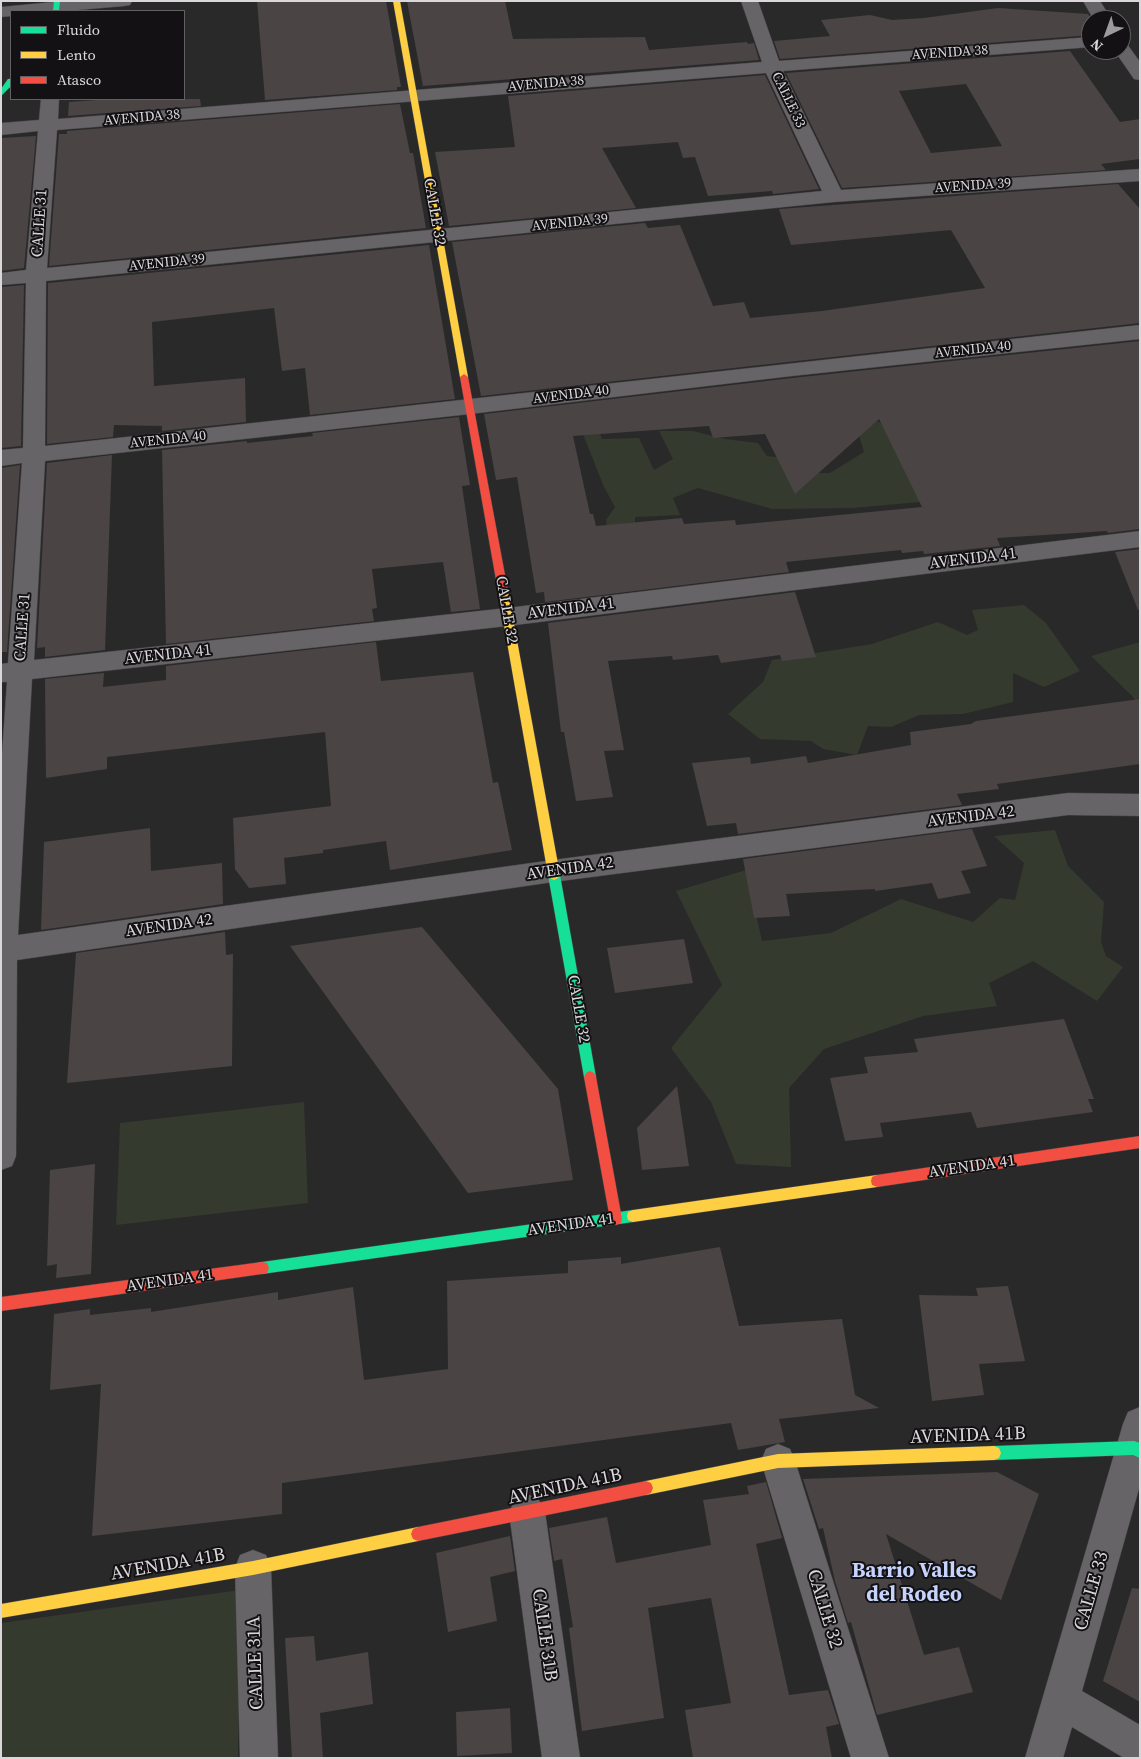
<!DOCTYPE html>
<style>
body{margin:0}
#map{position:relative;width:1141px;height:1759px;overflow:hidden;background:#2a292a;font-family:"Source Serif 4",serif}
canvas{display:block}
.frame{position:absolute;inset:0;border:2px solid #d9d7d9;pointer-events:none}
.legend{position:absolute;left:10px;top:10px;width:175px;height:90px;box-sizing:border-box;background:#131113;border:1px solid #626062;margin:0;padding:6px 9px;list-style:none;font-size:15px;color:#d9d7d9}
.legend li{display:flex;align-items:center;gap:10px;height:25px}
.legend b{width:25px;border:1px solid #626062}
.north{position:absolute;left:1081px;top:10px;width:50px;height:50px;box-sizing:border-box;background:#131113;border:1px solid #626062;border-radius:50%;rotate:222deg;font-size:14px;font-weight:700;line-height:20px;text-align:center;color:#d9d7d9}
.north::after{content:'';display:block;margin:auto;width:18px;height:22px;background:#9c9a9c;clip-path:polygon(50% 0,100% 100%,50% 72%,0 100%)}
</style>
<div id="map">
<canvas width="1141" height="1759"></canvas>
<div class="frame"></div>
<ul class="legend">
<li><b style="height:6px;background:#16e098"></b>Fluido</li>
<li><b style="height:6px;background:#ffcf43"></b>Lento</li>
<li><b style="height:6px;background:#f24e42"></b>Atasco</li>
</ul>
<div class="north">N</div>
</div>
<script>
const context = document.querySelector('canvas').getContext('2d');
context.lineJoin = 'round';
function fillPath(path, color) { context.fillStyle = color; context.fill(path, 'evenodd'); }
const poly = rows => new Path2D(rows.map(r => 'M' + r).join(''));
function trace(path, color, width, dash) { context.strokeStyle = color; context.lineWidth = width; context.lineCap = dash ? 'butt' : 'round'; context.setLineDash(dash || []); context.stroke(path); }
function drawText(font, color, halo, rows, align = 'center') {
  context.font = font + ' "Source Serif 4",serif'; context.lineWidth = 4; context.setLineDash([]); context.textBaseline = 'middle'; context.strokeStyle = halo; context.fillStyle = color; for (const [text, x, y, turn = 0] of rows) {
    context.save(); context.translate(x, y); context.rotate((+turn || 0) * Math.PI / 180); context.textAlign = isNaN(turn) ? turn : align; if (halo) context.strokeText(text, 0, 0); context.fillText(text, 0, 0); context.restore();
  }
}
fillPath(poly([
 [870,416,898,435,931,501,853,508,772,509,698,488,673,498,680,515,635,517,635,539,608,543,606,520,615,507,604,487,581,429,598,428,602,439,639,438,654,470,673,459,659,431,693,431,725,439,758,443,767,456,783,458,794,473,830,473,864,452,857,429],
 [1024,605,1046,623,1080,671,1044,687,1013,673,1013,702,963,714,919,715,891,727,868,726,857,755,823,749,811,741,760,739,728,714,763,682,772,660,872,644,938,622,967,635,978,630,972,610],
 [1140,642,1140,708,1133,697,1091,656],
 [1055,830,1068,866,1104,902,1101,942,1106,956,1123,967,1097,1001,1033,961,989,983,997,1006,923,1016,824,1049,789,1088,791,1167,736,1164,711,1102,671,1048,722,985,676,891,746,870,762,941,831,933,901,899,973,922,1000,898,1015,900,1024,863,994,836],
 [304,1102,308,1203,116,1225,120,1123],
 [240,1590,238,1758,1,1758,1,1623]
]), '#343a2d');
fillPath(poly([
 [257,1,386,1,401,87,397,87,397,90,265,100],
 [407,1,505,1,513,39,645,37,649,50,747,42,748,44,754,43,759,60,423,86],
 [998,8,1088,14,1092,20,1091,35,780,59,774,41,830,36,821,20,870,15,892,20,924,18],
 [1070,51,1120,122,1140,119,1140,159,1101,164,1106,170,842,188,786,73],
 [966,84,1002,146,931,153,899,91],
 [765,75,819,189,773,194,772,191,708,196,695,157,683,158,678,142,602,148,636,208,449,226,435,152,515,147,508,96],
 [112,99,200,99,201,106,68,116,69,102],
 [400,104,410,153,413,153,426,228,49,266,59,134,67,134,67,131],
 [36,136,24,268,1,271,1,138],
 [1118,184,1140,209,1140,323,481,396,452,242,645,223,648,228,680,225,713,306,744,302,750,318,822,311,985,288,951,230,791,245,779,209],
 [429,245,455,399,310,415,305,368,282,371,274,308,152,322,154,386,245,378,246,422,162,431,162,426,114,425,113,437,47,444,48,283],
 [24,285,21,446,1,448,1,287],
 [1140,341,1140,529,1108,533,1107,531,997,538,1000,546,924,554,923,551,902,553,901,550,786,562,789,572,545,602,544,592,536,593,517,477,496,480,484,414,792,378],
 [879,419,922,507,736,525,735,520,684,524,682,518,596,526,593,514,590,514,573,436,709,426,713,438,765,434,795,494],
 [459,417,470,485,462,486,480,609,451,612,443,562,372,569,377,608,372,609,374,621,166,644,162,450,247,441,247,443,313,436,312,433],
 [112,455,105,650,45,657,45,647,37,648,47,463],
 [20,465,7,652,1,652,1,468],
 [1140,549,1140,609,1138,610,1115,552],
 [795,592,816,657,782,661,780,655,721,663,718,655,673,660,672,656,608,661,624,750,604,751,613,797,576,801,564,732,561,732,548,623],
 [376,642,381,681,473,672,493,783,498,782,512,850,390,870,386,841,323,850,323,853,284,858,286,884,249,888,235,869,233,818,331,806,325,732,107,757,107,769,46,778,45,679,104,673,103,687,166,680,166,666],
 [1140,699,1140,764,997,784,999,789,957,794,962,805,738,834,736,823,707,826,692,763,750,757,751,764,806,756,808,763,911,745,910,732,971,724,976,721],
 [150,828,151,871,222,863,223,904,41,930,44,842],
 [972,829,987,866,961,871,971,893,938,899,932,883,875,891,875,889,786,894,790,916,754,918,743,859],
 [422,927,558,1089,573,1180,468,1193,290,946],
 [225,932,226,955,233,954,232,1066,67,1083,76,953],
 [684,939,693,983,615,993,607,948],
 [1064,1019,1094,1099,1088,1099,1093,1112,977,1128,971,1112,880,1123,883,1137,845,1141,830,1078,868,1073,864,1057,918,1052,914,1039],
 [677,1086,689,1166,642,1170,637,1128],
 [95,1164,91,1274,56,1278,57,1264,47,1266,50,1170],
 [720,1247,739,1326,842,1319,855,1395,879,1408,779,1419,785,1442,738,1450,731,1423,282,1483,282,1514,92,1536,101,1384,50,1390,54,1314,90,1309,90,1315,151,1308,151,1312,278,1292,278,1300,353,1287,364,1380,448,1369,447,1281,568,1273,568,1261,621,1257,621,1264],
 [1008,1286,1025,1361,979,1364,984,1395,932,1401,919,1295,978,1296,976,1288],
 [997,1472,1039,1494,1001,1600,886,1534,924,1655,959,1647,973,1692,877,1715,851,1622,848,1623,835,1581,823,1528,819,1529,803,1479],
 [766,1482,782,1538,756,1544,789,1695,828,1690,839,1724,826,1727,832,1758,693,1758,685,1710,731,1703,711,1598,648,1608,664,1718,582,1731,569,1628,573,1627,562,1559,554,1561,549,1528,607,1517,616,1563,711,1545,703,1500,749,1494,747,1486],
 [510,1536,515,1571,490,1577,497,1621,448,1632,436,1553],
 [1132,1588,1140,1589,1140,1702,1103,1681],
 [314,1636,316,1661,368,1652,373,1704,320,1713,323,1758,292,1758,285,1638],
 [510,1708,512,1753,457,1756,456,1712]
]), '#4a4444');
const street = poly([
 [64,1,132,1,130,5,124,6,66,11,11,11,11,16,1,17,1,7,64,1],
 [741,1,758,1,779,61,1091,37,1091,47,783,71,841,190,1140,169,1140,181,834,202,46,281,45,446,1140,325,1140,339,792,376,470,414,45,461,34,660,507,608,1140,531,1140,547,507,626,32,679,18,935,553,860,1068,793,1140,794,1140,816,1068,815,553,882,17,960,16,1156,12,1166,1,1170,1,768,7,682,1,682,1,664,8,663,22,463,1,466,1,450,23,448,26,283,1,285,1,273,26,270,38,131,1,135,1,123,39,120,41,99,59,99,58,119,762,62,741,1],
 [766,73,822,191,47,268,57,130,766,73],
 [1083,1,1100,1,1112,20,1094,20,1083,1],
 [1121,43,1127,44,1140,62,1140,80,1134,79,1114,50,1121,50,1121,43],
 [1140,1407,1140,1485,1082,1691,1140,1725,1140,1758,1124,1758,1072,1727,1063,1758,1025,1758,1123,1424,1128,1412,1140,1407],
 [778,1444,790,1449,795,1461,889,1758,851,1758,761,1461,766,1449,778,1444],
 [527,1494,539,1500,545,1512,580,1758,542,1758,509,1512,515,1500,527,1494],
 [253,1550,266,1555,271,1568,278,1758,240,1758,235,1568,240,1555,253,1550]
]);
const fast = poly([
 [54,1,60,1,59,11,53,11,54,1],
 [8,79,11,79,11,86,1,96,1,89,8,79],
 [554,870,558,872,560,875,596,1077,594,1081,590,1083,586,1081,584,1077,548,875,550,872,554,870],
 [633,1210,638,1212,639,1216,638,1220,633,1222,262,1274,257,1273,255,1268,257,1263,262,1262,633,1210],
 [1134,1441,1140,1443,1140,1458,1133,1455,994,1460,989,1458,987,1453,989,1448,994,1446,1134,1441]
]);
const slow = poly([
 [393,1,400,1,468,377,464,380,460,377,393,1],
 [503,587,508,591,560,875,558,878,554,880,550,878,548,875,498,591,503,587],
 [877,1175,882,1177,883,1181,882,1185,877,1187,633,1222,628,1220,627,1216,628,1212,633,1210,877,1175],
 [994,1446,999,1448,1001,1453,999,1458,994,1460,778,1468,646,1495,641,1493,639,1488,641,1483,646,1481,778,1454,994,1446],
 [418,1527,423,1529,425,1534,423,1539,418,1541,253,1575,1,1618,1,1604,253,1561,418,1527]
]);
const jam = poly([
 [464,374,468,377,508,591,503,595,498,591,460,377,464,374],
 [590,1071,594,1073,596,1077,622,1219,621,1223,616,1225,611,1223,610,1219,584,1077,586,1073,590,1071],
 [1140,1136,1140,1148,877,1187,872,1185,871,1181,872,1177,877,1175,1140,1136],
 [262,1262,267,1263,269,1268,267,1273,262,1274,1,1311,1,1297,262,1262],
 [646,1481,651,1483,653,1488,651,1493,646,1495,418,1541,413,1539,411,1534,413,1529,418,1527,646,1481]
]);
trace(street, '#464546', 1);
trace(fast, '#464546', 1);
trace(slow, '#464546', 1);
trace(jam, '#464546', 1);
fillPath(street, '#666466');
fillPath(fast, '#16e098');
fillPath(slow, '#ffcf43');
fillPath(jam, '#f24e42');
drawText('14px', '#d9d7d9', '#131113', [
 ["AVENIDA 38",950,53,-4],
 ["AVENIDA 38",546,84,-5],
 ["CALLE 33",788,100,64],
 ["AVENIDA 38",142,118,-5],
 ["AVENIDA 39",973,186,-4],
 ["AVENIDA 39",570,223,-6],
 ["AVENIDA 39",167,263,-6],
 ["AVENIDA 40",973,350,-6],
 ["AVENIDA 40",571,395,-7],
 ["AVENIDA 40",168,440,-6]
]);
drawText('16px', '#d9d7d9', '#131113', [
 ["CALLE 32",434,212,80],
 ["CALLE 31",40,223,-86],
 ["AVENIDA 41",973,559,-7],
 ["AVENIDA 41",571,609,-7],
 ["CALLE 32",506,610,80],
 ["CALLE 31",23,627,-86],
 ["AVENIDA 41",168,655,-6],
 ["AVENIDA 42",971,817,-7],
 ["AVENIDA 42",570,869,-8],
 ["AVENIDA 42",169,926,-8],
 ["CALLE 32",578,1009,80],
 ["AVENIDA 41",972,1167,-8],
 ["AVENIDA 41",571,1225,-8],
 ["AVENIDA 41",170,1281,-8]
]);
drawText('19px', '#d9d7d9', '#131113', [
 ["AVENIDA 41B",968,1436,-2],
 ["AVENIDA 41B",565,1487,-12],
 ["AVENIDA 41B",168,1565,-10],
 ["CALLE 33",1092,1591,-74],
 ["CALLE 32",824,1609,73],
 ["CALLE 31B",544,1635,82],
 ["CALLE 31A",256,1663,-92]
]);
drawText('bold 21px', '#c6d4fd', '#131113', [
 ["Barrio Valles",914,1572],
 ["del Rodeo",914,1596]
]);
</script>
